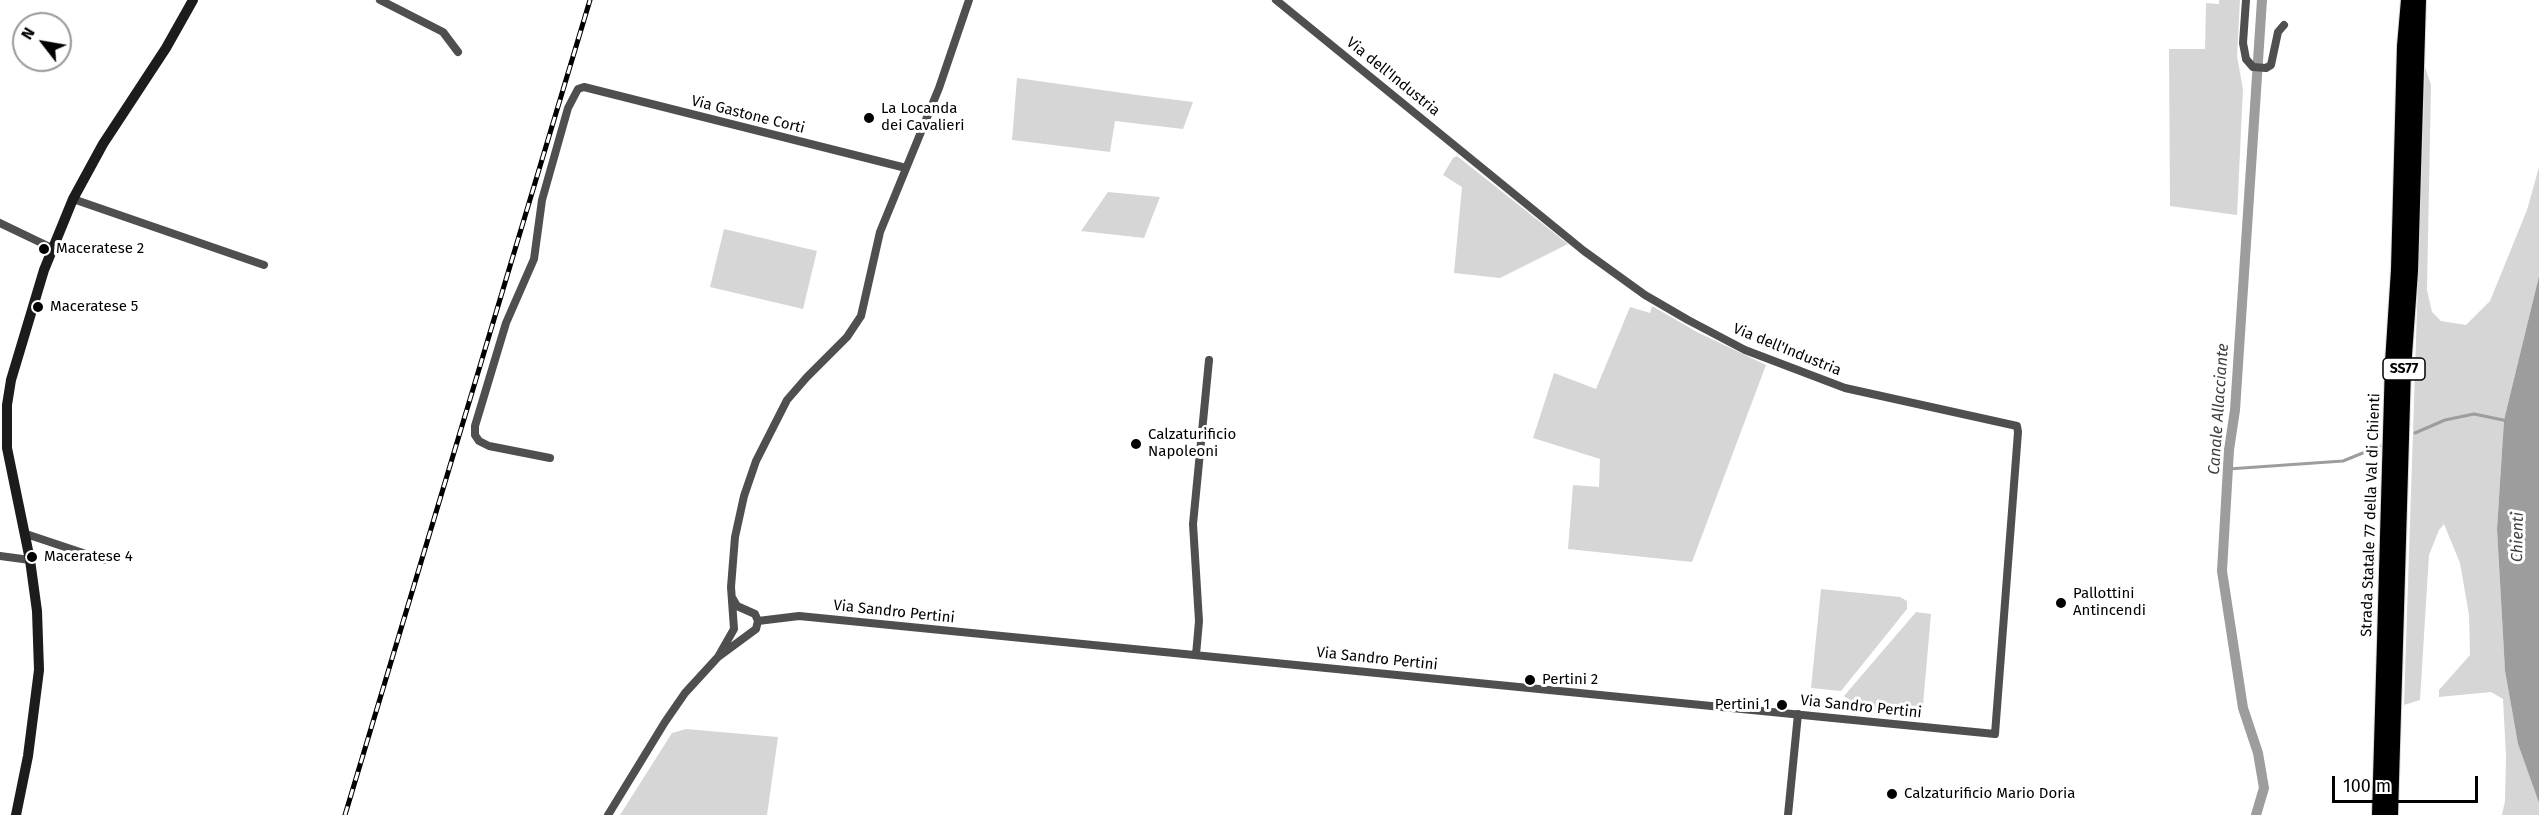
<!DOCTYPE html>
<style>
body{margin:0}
#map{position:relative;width:2539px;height:815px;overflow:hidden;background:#fff;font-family:"Fira Sans",sans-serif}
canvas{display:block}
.north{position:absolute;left:12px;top:12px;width:60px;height:60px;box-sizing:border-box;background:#fff;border:2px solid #999;border-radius:50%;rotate:301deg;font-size:16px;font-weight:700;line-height:24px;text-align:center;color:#000}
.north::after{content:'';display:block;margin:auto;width:21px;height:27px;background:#000;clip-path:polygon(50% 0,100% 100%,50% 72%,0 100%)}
.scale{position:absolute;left:2332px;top:776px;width:146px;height:27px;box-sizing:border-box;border:3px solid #000;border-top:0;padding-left:8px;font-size:18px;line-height:21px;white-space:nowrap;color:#000;-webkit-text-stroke:4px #fff;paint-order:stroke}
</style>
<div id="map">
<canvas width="2539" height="815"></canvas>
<div class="north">N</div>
<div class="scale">100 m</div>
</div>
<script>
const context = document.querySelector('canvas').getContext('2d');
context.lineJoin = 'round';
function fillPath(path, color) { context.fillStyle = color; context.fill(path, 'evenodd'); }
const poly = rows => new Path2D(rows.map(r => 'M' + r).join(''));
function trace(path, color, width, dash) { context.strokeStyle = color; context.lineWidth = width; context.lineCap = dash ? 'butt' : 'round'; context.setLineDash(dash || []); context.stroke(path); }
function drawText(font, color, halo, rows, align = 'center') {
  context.font = font + ' "Fira Sans",sans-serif'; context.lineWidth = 6; context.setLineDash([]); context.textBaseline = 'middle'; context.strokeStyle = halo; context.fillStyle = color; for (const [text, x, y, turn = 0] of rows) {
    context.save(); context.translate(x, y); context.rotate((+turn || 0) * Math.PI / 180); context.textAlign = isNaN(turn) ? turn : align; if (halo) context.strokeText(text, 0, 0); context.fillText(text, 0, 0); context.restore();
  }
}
fillPath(poly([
 [2219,0,2240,0,2237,56,2243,89,2237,215,2170,206,2169,49,2205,49,2206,3,2219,4],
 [2425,67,2431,85,2427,290,2432,312,2441,321,2466,325,2490,301,2527,210,2539,167,2539,276,2504,420,2497,529,2505,671,2518,744,2539,803,2539,815,2502,815,2505,801,2506,756,2503,699,2491,692,2439,697,2439,690,2470,655,2469,615,2460,563,2444,524,2439,530,2429,555,2420,700,2404,705],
 [1017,78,1137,95,1193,102,1183,129,1115,121,1110,152,1012,140],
 [1457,156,1568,244,1500,278,1454,273,1462,187,1443,175,1453,158],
 [1108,192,1160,197,1144,238,1081,231],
 [724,229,817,251,803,309,710,287],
 [1652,306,1697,332,1766,365,1692,562,1568,549,1573,485,1599,487,1600,459,1533,438,1554,373,1596,389,1630,307,1650,313],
 [1821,589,1900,597,1907,601,1907,609,1841,691,1811,688],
 [1916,612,1931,614,1922,716,1854,709,1852,702,1844,696],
 [686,729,778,737,767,815,620,815,672,733]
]), '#d6d6d6');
fillPath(poly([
 [2539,276,2539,803,2518,744,2505,671,2497,529,2504,420]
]), '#9d9d9d');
trace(poly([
 [2415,433,2445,420,2474,414,2508,421],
 [2228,469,2343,461,2380,446]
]), '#9d9d9d', 3);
trace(poly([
 [2256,815,2264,788,2258,753,2243,708,2222,571,2229,450,2235,410,2262,0]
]), '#9d9d9d', 10);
const trunk = poly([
 [2379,815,2392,363,2398,270,2404,46,2408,0],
 [2391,815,2404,369,2411,271,2419,0]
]);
trace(trunk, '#dbdbdb', 16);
trace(poly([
 [380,0,443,32,458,52],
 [2246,0,2243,43,2246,59,2253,67,2266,68,2271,65,2278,32,2284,25],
 [73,199,264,265],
 [0,223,52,248],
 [550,458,489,446,479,441,475,435,475,426,506,323,534,259,542,200,568,108,578,89,584,87,906,168],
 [26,534,104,560],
 [0,556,30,560],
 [758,621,799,616,1995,734,2018,432,2017,426,1845,388,1745,350,1688,320,1645,295,1584,251,1276,0],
 [1196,655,1199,621,1193,524,1209,360],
 [718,657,734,629,731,587,735,537,744,496,756,461,787,400,807,377,847,337,861,316,880,232,939,88,969,0],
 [608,815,665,722,685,693,718,657,756,629,758,621,755,614,737,606,733,599],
 [1788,815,1798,714]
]), '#4f4f4f', 8);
trace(poly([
 [16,815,28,756,39,670,37,611,30,560,7,448,7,405,11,380,44,270,73,199,103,144,166,48,193,0]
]), '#1c1c1c', 10);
trace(trunk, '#000', 14);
const rail = poly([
 [345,815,590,0]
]);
trace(rail, '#000', 5);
trace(rail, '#fff', 3, [9]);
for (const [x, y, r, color] of [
 [869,118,6,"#000"],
 [44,249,6,"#000"],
 [38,307,6,"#000"],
 [1136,444,6,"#000"],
 [32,557,6,"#000"],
 [2061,603,6,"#000"],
 [1530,680,6,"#000"],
 [1782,705,6,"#000"],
 [1892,794,6,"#000"]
]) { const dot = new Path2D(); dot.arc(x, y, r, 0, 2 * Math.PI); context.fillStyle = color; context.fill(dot); trace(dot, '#fff', 2); }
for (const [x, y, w] of [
 [2404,369,42]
]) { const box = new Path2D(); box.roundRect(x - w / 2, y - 11, w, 22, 4.5); context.fillStyle = '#fff'; context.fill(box); trace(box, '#000', 1.5); }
drawText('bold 14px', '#000', null, [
 ["SS77",2404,369]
]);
drawText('15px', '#000', '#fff', [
 ["Via dell'Industria",1393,77,39],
 ["Via Gastone Corti",748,115,14],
 ["Via dell'Industria",1787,350,22],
 ["Strada Statale 77 della Val di Chienti",2371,515,-88],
 ["Via Sandro Pertini",894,612,6],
 ["Via Sandro Pertini",1377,659,6],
 ["Via Sandro Pertini",1861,707,6]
]);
drawText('15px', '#000', '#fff', [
 ["La Locanda",881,109],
 ["dei Cavalieri",881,126],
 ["Maceratese 2",56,249],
 ["Maceratese 5",50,307],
 ["Calzaturificio",1148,435],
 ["Napoleoni",1148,452],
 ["Maceratese 4",44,557],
 ["Pallottini",2073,594],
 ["Antincendi",2073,611],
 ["Pertini 2",1542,680],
 ["Pertini 1",1770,705,"right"],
 ["Calzaturificio Mario Doria",1904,794]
], 'left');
drawText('italic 16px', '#3e3e3e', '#fff', [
 ["Canale Allacciante",2219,409,-86],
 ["Chienti",2518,537,-89]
]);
</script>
